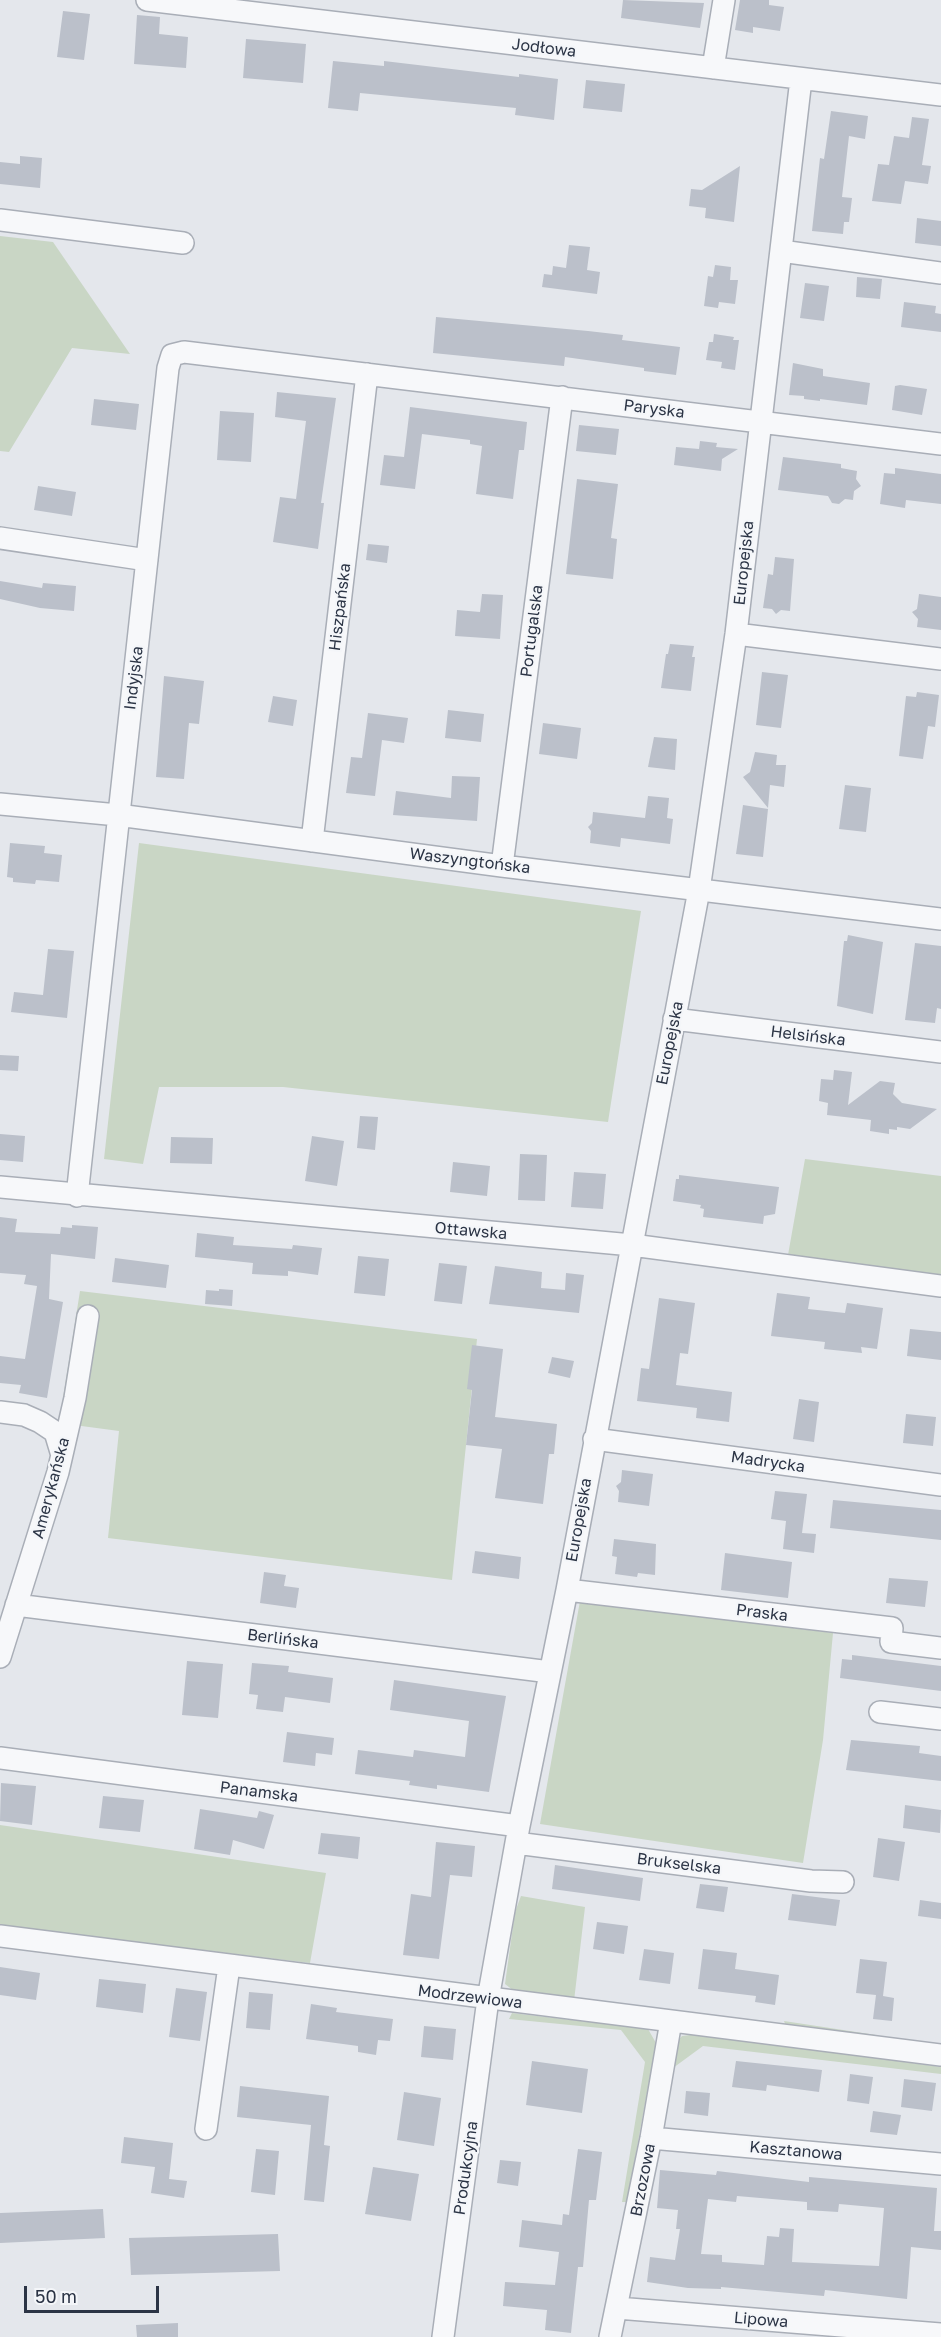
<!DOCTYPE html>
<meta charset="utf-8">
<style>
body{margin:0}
#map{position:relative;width:941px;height:2337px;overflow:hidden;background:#e4e7ec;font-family:"Golos Text",sans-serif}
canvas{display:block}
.scale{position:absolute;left:24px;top:2286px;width:135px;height:27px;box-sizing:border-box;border:3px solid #2b3445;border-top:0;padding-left:8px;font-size:18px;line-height:21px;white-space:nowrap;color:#2b3445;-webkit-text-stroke:4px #f4f6f9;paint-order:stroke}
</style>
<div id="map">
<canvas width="941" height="2337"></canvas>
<div class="scale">50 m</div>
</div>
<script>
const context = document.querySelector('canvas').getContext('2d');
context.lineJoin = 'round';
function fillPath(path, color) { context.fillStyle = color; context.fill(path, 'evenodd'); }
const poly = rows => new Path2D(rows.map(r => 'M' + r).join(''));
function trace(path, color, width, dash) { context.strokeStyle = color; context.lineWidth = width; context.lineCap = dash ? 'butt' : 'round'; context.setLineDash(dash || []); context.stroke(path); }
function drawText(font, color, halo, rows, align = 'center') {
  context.font = font + ' "Golos Text",sans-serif'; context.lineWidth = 4.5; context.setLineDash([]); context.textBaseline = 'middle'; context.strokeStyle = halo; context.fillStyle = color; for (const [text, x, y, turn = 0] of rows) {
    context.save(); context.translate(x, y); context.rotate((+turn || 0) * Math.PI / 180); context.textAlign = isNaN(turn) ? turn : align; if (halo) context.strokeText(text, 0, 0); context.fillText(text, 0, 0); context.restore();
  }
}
fillPath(poly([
 [0,236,53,242,130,354,72,348,9,452,0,451],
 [139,843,641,911,608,1122,283,1087,159,1087,143,1164,104,1159],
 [805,1159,941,1176,941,1275,788,1255],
 [80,1291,477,1339,452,1580,108,1538,119,1431,59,1423],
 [580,1601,833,1633,823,1740,803,1863,540,1824],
 [0,1825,326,1873,310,1963,0,1926],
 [521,1896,585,1907,574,2001,518,1994,505,1984,515,1912],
 [512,2013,648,2029,656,2043,627,2202,622,2202,645,2062,621,2030,509,2019],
 [784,2021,876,2035,873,2042,787,2029],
 [698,2034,941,2067,941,2074,703,2046,673,2068,671,2048,682,2036]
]), '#c9d6c5');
fillPath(poly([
 [623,0,704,3,700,28,621,18],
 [740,0,769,0,769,5,784,7,780,31,753,27,753,33,735,30],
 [63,11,90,14,84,60,57,57],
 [137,15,160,17,159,34,188,37,186,68,134,64],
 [246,39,306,44,303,83,243,78],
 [333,61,384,66,384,61,519,77,519,74,558,79,554,120,515,115,516,108,360,93,358,111,328,108],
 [586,80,625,84,622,112,583,108],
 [831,111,868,116,865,139,849,136,842,197,852,198,849,222,844,222,843,234,812,231,820,158,824,159],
 [912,117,929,119,922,165,931,166,928,184,905,181,901,204,872,201,878,164,889,165,894,136,909,138],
 [20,156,42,158,40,188,0,184,0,162,20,164],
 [740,166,734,222,705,218,706,208,689,206,691,189,702,190],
 [917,218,941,221,941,246,915,243],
 [569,245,590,247,587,270,600,272,597,294,542,287,544,274,552,275,553,266,566,268],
 [715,265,731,267,730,280,738,280,735,304,719,302,718,308,704,306,708,276,713,277],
 [857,277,882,279,880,299,856,297],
 [805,283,829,286,824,321,800,318],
 [904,302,936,306,935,313,941,314,941,332,901,327],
 [436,317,588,331,623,335,622,340,680,347,676,375,644,371,644,368,565,357,564,366,433,353],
 [714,334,734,337,733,340,739,340,735,370,721,368,722,362,706,360,709,342,713,342],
 [793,363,823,369,823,376,870,383,867,405,820,399,820,401,804,399,804,396,789,395],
 [900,385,927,389,922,415,892,410,895,386],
 [277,392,336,398,321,503,324,503,318,549,273,542,280,497,296,499,306,421,275,417],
 [94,399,139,404,136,430,91,425],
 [410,407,527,422,524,450,519,450,513,499,476,494,482,446,470,444,470,440,422,434,415,489,380,485,384,455,404,457],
 [220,411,254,413,251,462,217,460],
 [579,425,619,429,616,455,576,451],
 [700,441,717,443,716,447,738,449,722,459,721,471,674,465,676,447,699,449],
 [783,457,841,464,841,468,857,471,856,479,861,486,854,491,853,500,845,499,839,504,832,503,828,496,778,490],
 [895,468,941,474,941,504,906,500,905,508,880,504,884,473,895,474],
 [577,479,618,484,611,538,617,539,613,579,566,574],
 [38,486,76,492,72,516,34,510],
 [368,544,389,546,387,563,366,560],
 [775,557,794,559,790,611,781,610,776,614,772,609,763,608,768,574,773,575],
 [0,581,42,588,43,583,76,586,74,611,40,608,0,599],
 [482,594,503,595,500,639,455,636,457,610,480,612],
 [919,594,941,597,941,630,917,627,918,619,912,612,917,609],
 [670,644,694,646,692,657,695,657,691,691,661,688,666,654,668,654],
 [762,672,788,675,781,728,756,725],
 [164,676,204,681,199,724,189,723,184,779,156,777],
 [917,692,939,695,935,727,928,726,923,759,899,756,906,696,916,697],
 [273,696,297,700,293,726,268,722],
 [448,710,484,714,481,742,445,738],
 [368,713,408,718,404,743,382,740,375,796,346,793,351,757,362,758],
 [543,723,581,728,577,759,539,754],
 [654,737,677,739,675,770,648,767],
 [755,752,777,755,776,765,786,765,784,787,770,785,768,808,743,777,750,772],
 [452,776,480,777,477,821,393,815,396,791,451,798],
 [845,785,871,788,866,832,839,829],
 [648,796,669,798,667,818,673,819,670,844,621,838,620,847,590,843,591,831,588,827,592,823,593,812,645,818],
 [743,805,768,809,763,857,736,854],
 [10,843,45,846,44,853,62,855,59,882,36,880,35,884,13,882,13,878,7,877],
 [848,935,883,942,873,1014,837,1006,844,941,847,941],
 [915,943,941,946,941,1009,937,1008,935,1023,905,1020],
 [48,949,74,951,67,1018,11,1012,14,992,43,995],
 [0,1055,19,1056,18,1071,0,1070],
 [834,1070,852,1072,848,1105,880,1081,895,1083,893,1094,902,1103,937,1109,910,1129,897,1127,897,1130,889,1129,889,1134,870,1131,871,1120,827,1115,828,1103,819,1101,821,1079,833,1080],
 [360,1116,378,1117,375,1150,357,1148],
 [0,1134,25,1136,23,1162,0,1160],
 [312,1136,344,1141,337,1186,305,1181],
 [171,1137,213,1138,212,1164,170,1163],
 [520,1154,547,1155,545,1201,518,1200],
 [453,1162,490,1166,487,1196,450,1192],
 [574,1172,606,1174,603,1209,571,1207],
 [679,1175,779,1187,775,1214,764,1216,763,1224,703,1217,704,1209,700,1208,701,1205,673,1201,676,1179,679,1179],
 [0,1217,17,1219,15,1232,60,1234,61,1227,72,1228,72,1225,98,1227,95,1259,51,1254,49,1299,63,1302,47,1398,19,1393,21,1385,0,1383,0,1356,25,1359,37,1286,24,1284,26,1275,0,1273],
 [197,1233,234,1237,233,1245,292,1249,293,1245,322,1248,318,1275,288,1271,288,1276,252,1274,253,1263,195,1257],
 [358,1256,389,1259,385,1296,354,1293],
 [115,1258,169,1265,166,1288,112,1282],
 [439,1263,467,1266,462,1304,434,1301],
 [495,1266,542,1272,541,1288,565,1290,566,1273,584,1275,579,1313,489,1304],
 [219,1289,233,1290,232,1306,205,1304,206,1290,219,1291],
 [777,1293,810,1297,808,1309,845,1313,847,1303,883,1308,877,1349,861,1347,862,1353,824,1349,825,1342,771,1336],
 [659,1298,695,1303,688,1354,680,1353,676,1385,732,1392,729,1422,696,1418,697,1408,637,1401,641,1368,649,1369],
 [910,1329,941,1332,941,1360,907,1356],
 [472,1345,503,1349,495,1417,557,1424,554,1454,549,1454,543,1504,495,1498,502,1449,466,1445,472,1390,467,1389],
 [552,1357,574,1361,570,1378,548,1373],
 [799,1399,819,1402,814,1442,793,1439],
 [906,1414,936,1417,933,1446,903,1443],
 [622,1470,653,1474,649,1506,618,1502,619,1491,616,1486,621,1482],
 [775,1491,807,1494,802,1533,816,1534,814,1553,783,1549,786,1521,771,1519],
 [833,1500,941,1510,941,1540,830,1528],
 [614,1539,656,1544,655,1575,638,1573,637,1577,615,1574,617,1557,612,1556],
 [475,1551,521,1557,519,1579,472,1573],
 [725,1553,792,1562,788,1598,721,1590],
 [264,1572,286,1575,284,1586,299,1588,296,1608,260,1603],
 [889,1578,928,1581,925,1607,886,1603],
 [852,1655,941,1666,941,1691,840,1678,842,1659,852,1660],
 [187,1661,223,1664,218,1718,182,1715],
 [252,1663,289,1666,288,1672,333,1678,330,1703,285,1697,283,1712,256,1709,258,1695,249,1694],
 [394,1680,506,1696,489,1792,437,1785,437,1789,409,1785,410,1781,355,1774,358,1750,413,1757,414,1750,465,1757,469,1721,390,1710],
 [287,1732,334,1738,332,1755,316,1753,315,1766,283,1762],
 [851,1740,920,1746,919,1753,941,1756,941,1781,846,1770],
 [1,1783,36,1786,32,1825,0,1821],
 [103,1796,144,1800,140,1832,99,1828],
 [905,1805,941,1810,940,1833,903,1828],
 [200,1809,257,1818,259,1811,274,1815,264,1849,233,1840,230,1855,194,1849],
 [321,1833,360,1837,358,1859,318,1854],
 [878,1838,905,1842,899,1881,873,1877],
 [436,1842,475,1846,472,1877,450,1875,439,1959,403,1955,411,1894,431,1897],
 [555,1865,643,1878,640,1901,552,1889],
 [700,1884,728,1887,724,1912,696,1908],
 [792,1894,840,1900,836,1926,788,1920],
 [920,1900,941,1903,941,1919,918,1916],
 [597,1922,628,1926,624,1954,593,1949],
 [644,1949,674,1953,670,1984,639,1980],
 [703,1949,737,1953,735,1969,779,1975,775,2005,755,2002,756,1996,698,1989],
 [860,1959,887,1962,883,1996,894,1998,892,2021,873,2019,876,1995,856,1993],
 [0,1967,40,1973,36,2000,0,1995],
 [99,1979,146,1984,143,2013,96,2007],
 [176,1988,207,1992,200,2041,169,2037],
 [249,1992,273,1994,270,2030,246,2028],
 [311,2004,337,2008,336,2012,393,2019,390,2041,378,2040,376,2055,358,2052,358,2046,306,2039],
 [424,2026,456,2029,453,2060,421,2057],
 [532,2061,588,2069,582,2113,526,2105],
 [736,2061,822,2070,819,2092,767,2085,766,2091,732,2087],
 [850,2074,873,2077,869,2104,847,2101],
 [904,2079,936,2083,932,2111,901,2107],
 [240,2086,329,2096,324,2145,330,2146,324,2202,304,2200,311,2125,237,2117],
 [686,2091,710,2093,708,2116,684,2113],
 [404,2092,441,2098,434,2146,397,2140],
 [873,2111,901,2115,897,2135,870,2132],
 [124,2137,173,2143,169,2179,187,2181,184,2198,151,2193,155,2167,121,2163],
 [256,2149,279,2151,275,2195,251,2192],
 [578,2149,602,2152,596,2200,589,2200,583,2267,578,2267,571,2333,545,2330,547,2310,503,2306,505,2282,555,2285,559,2252,519,2247,522,2220,562,2225,563,2214,569,2215],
 [500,2160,521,2162,518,2186,497,2183],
 [373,2167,419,2174,411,2221,365,2214],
 [660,2170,716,2175,717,2171,809,2182,809,2177,937,2188,934,2231,941,2231,941,2250,911,2247,907,2299,825,2290,824,2296,721,2287,721,2289,688,2288,647,2282,650,2257,675,2260,680,2229,676,2229,678,2210,657,2208],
 [737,2196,807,2202,807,2210,838,2212,839,2204,884,2208,879,2266,792,2262,794,2229,780,2228,779,2237,767,2236,764,2265,722,2262,722,2255,701,2254,708,2199,736,2202],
 [103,2209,105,2238,0,2243,0,2213],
 [278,2234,280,2271,131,2275,129,2238],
 [178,2323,178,2337,137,2337,136,2325]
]), '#bbc0ca');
const minor = poly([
 [147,0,941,95],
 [713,68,724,0],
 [0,220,183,243],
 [781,251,941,273],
 [0,538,147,560],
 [736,634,941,659],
 [0,804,118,815,502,866,941,919],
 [312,841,367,374],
 [502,866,562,397],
 [674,1019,941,1052],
 [0,1187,632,1245,941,1286],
 [77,1196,168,368,172,355,184,352,941,444],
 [0,1412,24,1415,40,1422,55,1432,61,1452],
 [594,1439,941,1485],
 [567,1590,892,1628,891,1642,941,1648],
 [16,1605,550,1672],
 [0,1657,58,1472,75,1398,88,1316],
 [880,1712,941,1719],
 [0,1758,519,1826],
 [516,1843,811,1881,843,1882],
 [0,1936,941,2055],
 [206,2129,229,1966],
 [651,2138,941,2164],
 [617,2308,941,2334],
 [443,2337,488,1999,519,1826,567,1590,699,890,736,634,801,79],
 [610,2337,651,2138,671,2021]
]);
trace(minor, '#a9aeb7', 24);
trace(minor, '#f7f8fa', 21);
drawText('16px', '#2b3445', '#f4f6f9', [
 ["Jodłowa",544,48,7],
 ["Paryska",654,409,7],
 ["Europejska",744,563,-84],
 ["Hiszpańska",340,607,-83],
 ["Portugalska",532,631,-83],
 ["Indyjska",134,678,-83],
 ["Waszyngtońska",470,861,7],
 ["Helsińska",808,1036,7],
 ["Europejska",670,1043,-79],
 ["Ottawska",471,1231,5],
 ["Madrycka",768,1462,8],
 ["Amerykańska",51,1488,-75],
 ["Europejska",579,1520,-80],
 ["Praska",762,1613,7],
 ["Berlińska",283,1639,7],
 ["Panamska",259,1792,7],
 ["Brukselska",679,1864,7],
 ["Modrzewiowa",470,1997,7],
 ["Kasztanowa",796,2151,5],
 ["Produkcyjna",466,2168,-82],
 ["Brzozowa",643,2180,-79],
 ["Lipowa",761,2320,5]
]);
</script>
